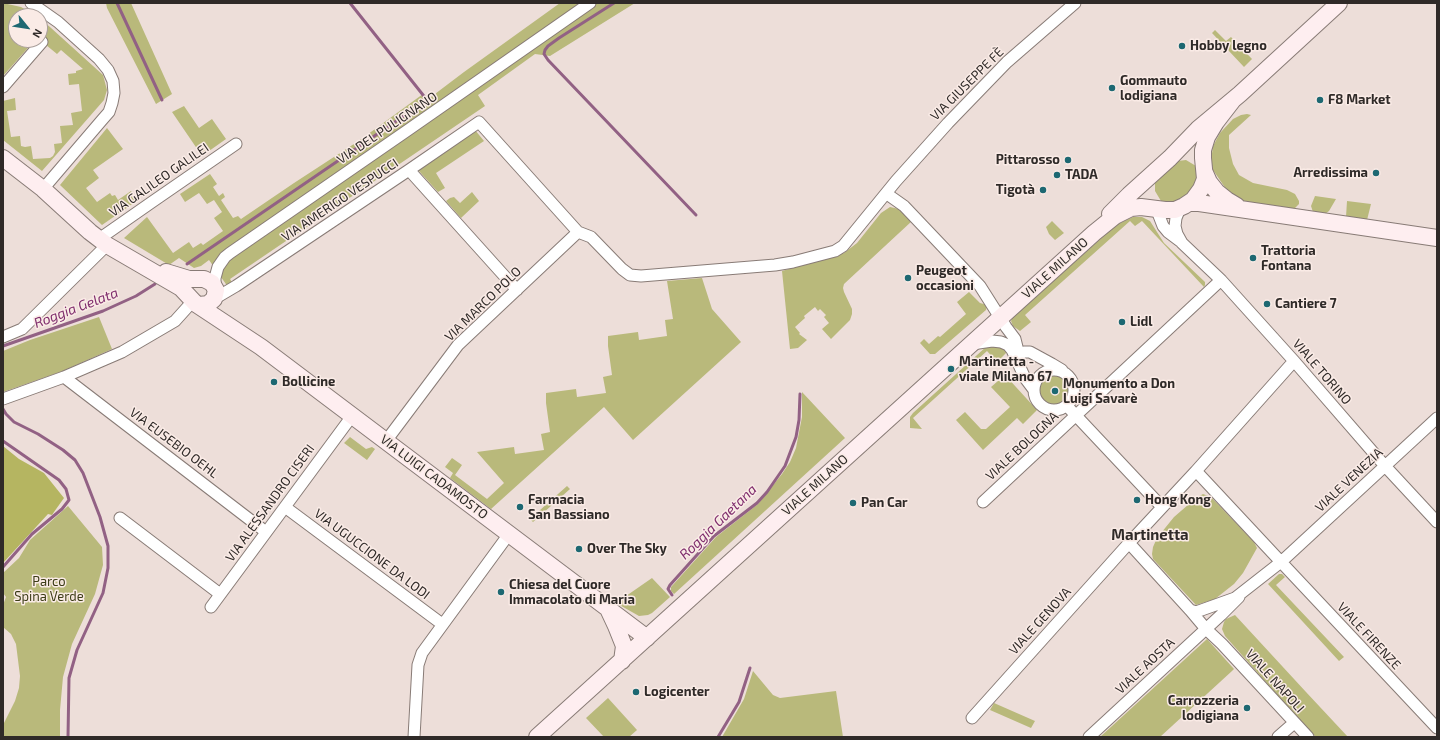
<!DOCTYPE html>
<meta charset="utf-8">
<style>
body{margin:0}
#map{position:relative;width:1440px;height:740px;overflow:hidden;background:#edded9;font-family:"Exo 2",sans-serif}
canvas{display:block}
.frame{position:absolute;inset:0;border:4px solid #2f2a28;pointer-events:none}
.north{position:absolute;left:8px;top:8px;width:40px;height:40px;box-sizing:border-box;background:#faebe6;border:1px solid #a99e9a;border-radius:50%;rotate:120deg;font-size:11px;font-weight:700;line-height:16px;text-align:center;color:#2f2a28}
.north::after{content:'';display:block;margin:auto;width:14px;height:18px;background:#1d6872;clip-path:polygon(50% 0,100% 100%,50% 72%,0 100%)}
</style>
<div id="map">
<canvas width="1440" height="740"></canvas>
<div class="frame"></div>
<div class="north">N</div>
</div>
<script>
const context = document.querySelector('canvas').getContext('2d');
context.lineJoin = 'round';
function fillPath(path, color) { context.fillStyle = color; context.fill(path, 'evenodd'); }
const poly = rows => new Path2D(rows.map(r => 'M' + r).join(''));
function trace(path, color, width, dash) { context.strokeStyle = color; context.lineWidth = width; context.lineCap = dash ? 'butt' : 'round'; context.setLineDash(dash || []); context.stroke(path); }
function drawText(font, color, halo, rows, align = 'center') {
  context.font = font + ' "Exo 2",sans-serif'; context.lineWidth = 3; context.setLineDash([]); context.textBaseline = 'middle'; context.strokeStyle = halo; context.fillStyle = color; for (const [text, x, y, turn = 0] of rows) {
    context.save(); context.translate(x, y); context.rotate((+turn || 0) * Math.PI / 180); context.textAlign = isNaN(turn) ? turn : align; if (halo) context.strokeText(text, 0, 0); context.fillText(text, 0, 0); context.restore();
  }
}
fillPath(poly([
 [3,3,21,7,37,16,16,16,16,40,35,40,3,76],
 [106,3,131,3,172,94,156,104,107,8],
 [560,3,635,3,550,56,535,54,478,95,485,106,230,279,233,284,228,287,209,260,201,266,194,268,179,258,169,265,124,238,147,217,173,253,189,242,193,248,201,243,203,245,223,231,214,218,222,212,214,200,207,204,199,193,185,202,180,194,210,174,217,184,213,187,219,196,223,193,225,197,221,200,233,218,238,216,241,219,294,183,360,140,423,94,427,100,464,72],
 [40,18,103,75,107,90,104,100,42,171,3,140,3,101,15,98,16,110,7,111,11,137,20,136,21,146,25,147,31,146,33,159,50,158,53,156,55,152,54,144,62,143,60,126,73,125,71,113,82,111,79,84,69,85,68,74,76,73,76,71,83,69,61,50,57,54,40,40],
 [1215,30,1226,41,1231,37,1252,59,1244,67,1212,33],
 [184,106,199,128,212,119,226,139,202,156,172,112],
 [1247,114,1251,115,1229,135,1229,148,1233,164,1239,175,1253,183,1287,190,1295,194,1299,201,1299,204,1294,209,1242,202,1223,191,1226,189,1213,170,1211,161,1213,146,1220,133,1233,119,1241,115],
 [107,128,123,149,93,170,99,178,86,188,97,202,110,193,112,196,115,195,118,200,131,191,138,200,102,225,60,185],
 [475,130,484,141,436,173,445,188,438,192,419,171,419,168],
 [1186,160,1196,166,1199,173,1193,191,1177,203,1165,203,1161,201,1155,191,1155,183,1157,179,1178,161],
 [472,192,479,201,461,218,446,201,450,198,454,197,460,203],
 [1315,196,1336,199,1329,211,1325,214,1313,212,1311,206],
 [1347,201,1371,204,1367,220,1346,217],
 [890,207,899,209,912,221,844,284,843,288,844,292,852,309,852,314,850,320,831,339,822,329,829,323,824,317,826,315,820,309,818,311,815,307,804,316,805,318,795,327,800,333,799,334,807,340,798,348,790,349,782,271,844,253,857,243,881,213],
 [1133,217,1142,217,1150,221,1164,243,1205,282,1205,285,1204,287,1142,221,1135,226,1130,221,1025,315,1031,322,1020,331,1013,326,1011,321,1013,317,1116,225],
 [1052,221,1064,233,1055,240,1049,234,1046,227],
 [702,278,712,309,741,342,633,440,604,407,491,509,450,478,453,473,445,467,452,458,462,465,455,475,487,499,504,483,477,452,514,447,515,454,544,450,541,434,550,432,546,403,546,393,576,389,577,397,606,393,603,377,612,375,608,346,608,336,638,332,639,340,667,336,665,320,673,319,667,281],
 [969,292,980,303,987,305,986,310,935,354,930,354,920,343,924,339,929,344,938,336,940,337,966,314,957,302],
 [99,317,112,349,63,371,3,392,3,351,30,340],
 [987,346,1002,347,1006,351,1006,353,997,362,987,351,913,418,922,429,910,428,910,417,913,413],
 [1005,375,1037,410,1023,424,1017,418,983,450,956,420,965,412,981,429,986,429,1010,407,991,387],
 '1039 391a15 15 0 1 1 30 0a15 15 0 1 1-30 0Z',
 [802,392,845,438,674,594,671,591,671,587,716,537,758,504,782,474,790,462,796,448,802,417],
 [350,437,366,449,372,447,375,449,367,460,344,443],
 [567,486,570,489,533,522,530,519],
 [1203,494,1211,497,1254,542,1257,548,1243,573,1234,584,1215,599,1196,605,1153,559,1152,554,1153,547,1157,538,1174,517,1196,498],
 [68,506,102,547,103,565,95,594,72,644,63,677,60,710,60,737,3,737,3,725,15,701,19,688,20,676,16,644,11,634,3,627,3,605,6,597,3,593,3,573,19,558,30,540],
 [1279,574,1282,574,1285,577,1276,585,1344,657,1339,661,1268,584],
 [652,578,670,597,652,613,648,615,639,616,616,603],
 [1235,615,1306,692,1348,737,1316,737,1303,724,1225,636,1222,629,1224,622,1226,619],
 [1207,639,1234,669,1232,671,1160,737,1100,737],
 [753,671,773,695,780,698,836,691,843,737,722,737,744,699],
 [608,698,637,730,629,737,604,737,586,718],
 [994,703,1035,721,1031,728,990,710]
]), '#b9b97b');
fillPath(poly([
 [3,446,19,459,44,473,64,498,54,512,52,515,48,514,3,563]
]), '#b5b561');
trace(poly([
 [117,3,162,100],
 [614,3,559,38,548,46,545,50,544,54,548,60,696,215],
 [187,264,427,100,350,3],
 [3,346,103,311,136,296,155,284],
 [3,409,6,414,14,422,38,434,63,450,75,460,83,473,100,517,108,546,108,568,103,593,77,650,69,678,68,737],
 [3,441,59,480,66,489,69,500,62,509,32,534,3,567],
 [672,595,668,589,670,585,714,536,757,503,767,492,785,466,796,437,799,420,800,394],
 [718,737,739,702,750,668]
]), '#926184', 3);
const street = poly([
 [31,3,58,22,99,59,108,70,113,81,114,93,112,103,109,112,102,120,43,189],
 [3,87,42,42],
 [409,170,517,290],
 [887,194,904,206,980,286,1006,327,1015,339,1017,347,1015,357],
 [1156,208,1163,226,1168,232,1180,241],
 [1180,208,1176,218,1175,226,1177,234,1182,243,1221,280,1294,361,1385,466,1437,522],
 [99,239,152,202,236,144],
 [215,286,215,278,218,267,225,257,230,253,408,130,590,3],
 [214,299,236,286,409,170,479,122,578,232,591,237,622,269,630,275,641,276,775,265,793,262,835,251,843,246,896,181,948,123,1007,62,1075,3],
 [3,337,22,329,107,245],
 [972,344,992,341,1001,342,1008,345,1012,350,1025,378,1034,390],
 [1015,357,1024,352,1030,352,1052,364,1062,370],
 '1034 390a20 20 0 1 1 40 0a20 20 0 1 1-40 0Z',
 [64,377,266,532],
 [3,399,64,377,122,352,175,321,193,301],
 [1067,406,1162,507],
 [1437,418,1281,562,1437,728],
 [386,441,458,345,578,232],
 [1196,471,1281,562,1235,598,1196,612,1190,610,1129,543,1196,471],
 [1196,471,1294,361],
 [983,502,1221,280],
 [285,507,442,624],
 [120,518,220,594],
 [211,607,352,416],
 [1190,610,1206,629,1222,644,1308,737],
 [972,718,1129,543],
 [414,737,418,665,422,653,509,534],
 [1089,737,1221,615,1239,597],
 [1278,737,1294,723]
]);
const secondary = poly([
 [3,158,43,189,90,232,107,245,181,288,196,304,261,347,647,638],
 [1205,173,1209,182,1217,192,1227,200,1237,206],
 [1189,203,1199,203,1437,238],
 [1110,214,1129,195,1170,158,1198,129,1240,94,1339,3],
 [166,272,189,279,204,279,212,283,216,290,214,299,208,304,200,305],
 [609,611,616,626,624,646,622,661],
 [537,737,1094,233,1115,216,1131,208,1141,207,1165,210,1175,210,1184,206,1193,200,1201,189,1205,179,1203,158,1203,150,1207,137,1216,122,1233,100]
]);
trace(street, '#887b76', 13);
trace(secondary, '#887b76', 18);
trace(street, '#fff', 11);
trace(secondary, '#feeef0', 16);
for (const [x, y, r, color] of [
 [1182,46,4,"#1d6872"],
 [1112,88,4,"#1d6872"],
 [1320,100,4,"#1d6872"],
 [1068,160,4,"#1d6872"],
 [1376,173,4,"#1d6872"],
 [1057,175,4,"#1d6872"],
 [1043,190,4,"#1d6872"],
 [1253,258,4,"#1d6872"],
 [908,278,4,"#1d6872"],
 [1267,304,4,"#1d6872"],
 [1122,322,4,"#1d6872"],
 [951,369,4,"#1d6872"],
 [274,382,4,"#1d6872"],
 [1055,391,4,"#1d6872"],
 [1137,500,4,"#1d6872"],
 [853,503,4,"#1d6872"],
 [520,507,4,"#1d6872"],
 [579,549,4,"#1d6872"],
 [501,592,4,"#1d6872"],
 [636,692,4,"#1d6872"],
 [1247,708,4,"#1d6872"]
]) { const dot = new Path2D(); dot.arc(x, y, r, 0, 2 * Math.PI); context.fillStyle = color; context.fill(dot); trace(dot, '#faebe6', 1.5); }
drawText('bold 13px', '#2f2a28', '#faebe6', [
 ["Hobby legno",1190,46],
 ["Gommauto",1120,81],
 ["lodigiana",1120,96],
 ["F8 Market",1328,100],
 ["Pittarosso",1060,160,"right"],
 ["Arredissima",1368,173,"right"],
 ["TADA",1065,175],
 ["Tigotà",1035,190,"right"],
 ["Trattoria",1261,251],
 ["Fontana",1261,266],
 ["Peugeot",916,271],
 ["occasioni",916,286],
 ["Cantiere 7",1275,304],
 ["Lidl",1130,322],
 ["Martinetta -",959,362],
 ["viale Milano 67",959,377],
 ["Bollicine",282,382],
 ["Monumento a Don",1063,384],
 ["Luigi Savarè",1063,399],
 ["Farmacia",528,500],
 ["San Bassiano",528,515],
 ["Hong Kong",1145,500],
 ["Pan Car",861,503],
 ["Over The Sky",587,549],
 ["Chiesa del Cuore",509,585],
 ["Immacolato di Maria",509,600],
 ["Logicenter",644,692],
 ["Carrozzeria",1239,701,"right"],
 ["lodigiana",1239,716,"right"]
], 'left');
drawText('13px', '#2f2a28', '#faebe6', [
 ["VIA GIUSEPPE FÈ",967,84,-45],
 ["VIA DEL PULIGNANO",387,128,-34],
 ["VIA GALILEO GALILEI",159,180,-35],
 ["VIA AMERIGO VESPUCCI",340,200,-34],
 ["VIALE MILANO",1055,268,-42],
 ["VIA MARCO POLO",483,304,-44],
 ["VIALE TORINO",1322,372,49],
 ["VIA EUSEBIO OEHL",174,443,37],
 ["VIALE BOLOGNA",1022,446,-43],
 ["VIA LUIGI CADAMOSTO",434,477,37],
 ["VIALE VENEZIA",1349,480,-43],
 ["VIALE MILANO",815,485,-42],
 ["VIA ALESSANDRO CISERI",270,503,-54],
 ["VIA UGUCCIONE DA LODI",372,554,37],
 ["VIALE GENOVA",1040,621,-48],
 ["VIALE FIRENZE",1369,636,47],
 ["VIALE AOSTA",1145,666,-43],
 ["VIALE NAPOLI",1275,681,48]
]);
drawText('13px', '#3c3c17', '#faebe6', [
 ["Parco",49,582],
 ["Spina Verde",49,597]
]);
drawText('italic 14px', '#7f2d6d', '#faebe6', [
 ["Roggia Gelata",76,308,-21],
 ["Roggia Gaetana",718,522,-44]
]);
drawText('bold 15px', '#2f2a28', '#faebe6', [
 ["Martinetta",1150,535]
]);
</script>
